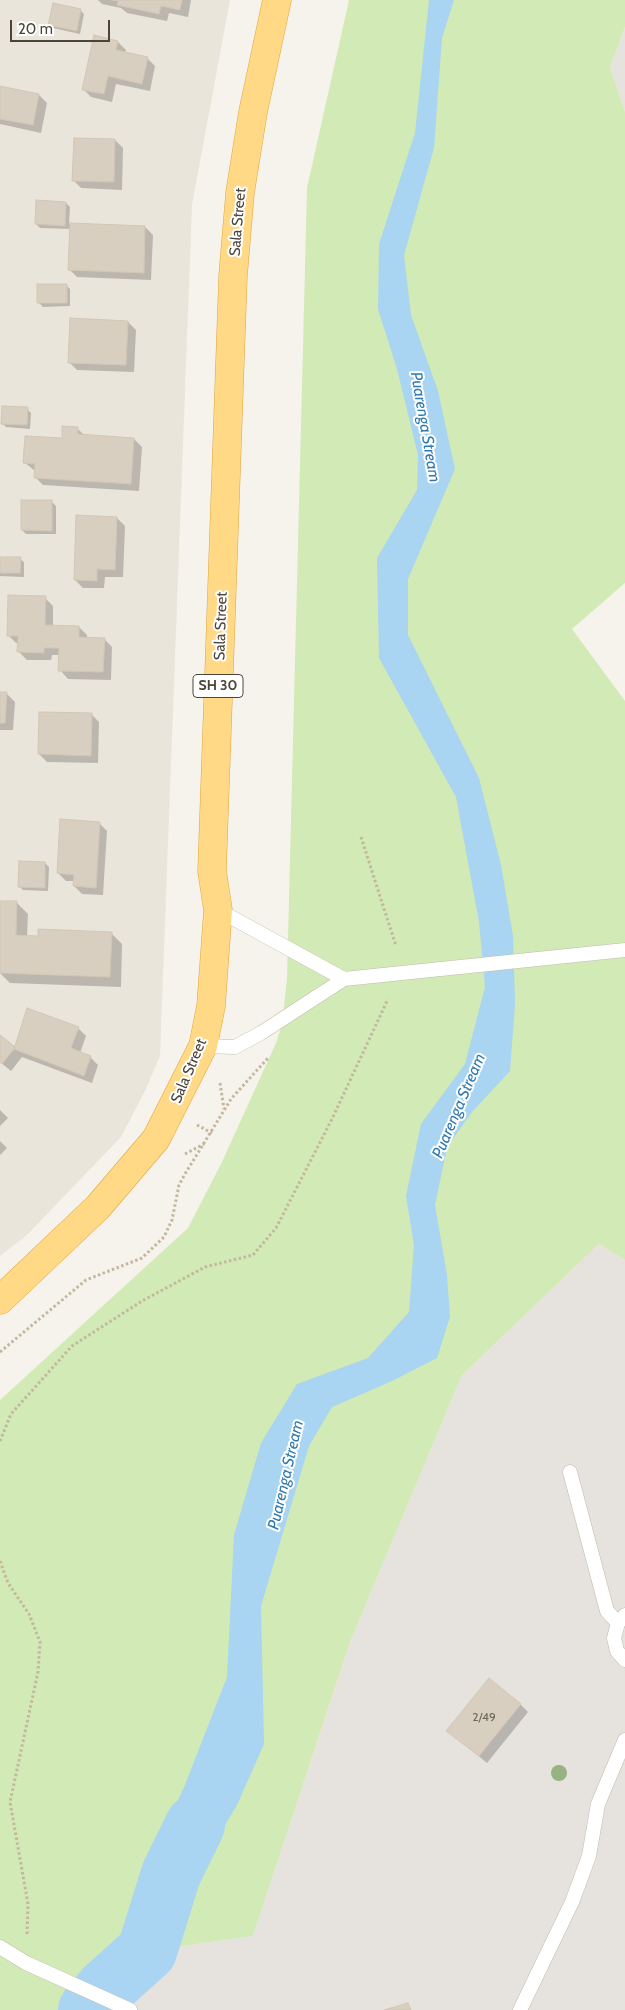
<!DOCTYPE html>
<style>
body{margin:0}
#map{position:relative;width:625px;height:2010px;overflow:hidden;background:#f6f3ec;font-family:Cabin,sans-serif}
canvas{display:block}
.scale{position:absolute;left:10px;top:20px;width:100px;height:22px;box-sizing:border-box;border:2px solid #4b4439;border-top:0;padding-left:6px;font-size:15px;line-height:18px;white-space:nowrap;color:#4b4439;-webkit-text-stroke:4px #fff;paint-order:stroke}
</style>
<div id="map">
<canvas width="625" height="2010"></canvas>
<div class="scale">20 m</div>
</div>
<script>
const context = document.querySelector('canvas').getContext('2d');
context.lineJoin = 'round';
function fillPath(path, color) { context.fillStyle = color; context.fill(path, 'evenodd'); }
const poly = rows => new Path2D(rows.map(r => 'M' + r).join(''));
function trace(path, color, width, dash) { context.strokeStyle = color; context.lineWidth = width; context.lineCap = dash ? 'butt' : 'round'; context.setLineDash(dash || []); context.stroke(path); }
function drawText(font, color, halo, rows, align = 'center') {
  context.font = font + ' Cabin,sans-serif'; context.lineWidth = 4; context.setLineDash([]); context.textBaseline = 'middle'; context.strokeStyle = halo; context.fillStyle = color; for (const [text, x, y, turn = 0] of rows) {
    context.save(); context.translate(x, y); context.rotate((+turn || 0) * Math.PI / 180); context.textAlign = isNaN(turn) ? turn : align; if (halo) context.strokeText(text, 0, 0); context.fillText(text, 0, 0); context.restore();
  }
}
fillPath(poly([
 [0,0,230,0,192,205,160,1056,146,1089,121,1137,27,1235,0,1256]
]), '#eae5da');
fillPath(poly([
 [625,27,625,112,610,67],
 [599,1244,625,1260,625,2010,88,2010,105,1989,147,1951,253,1936,350,1642,462,1375]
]), '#e6e2dd');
fillPath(poly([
 [349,0,625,0,625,27,610,67,625,112,625,583,572,629,625,701,625,1260,599,1244,462,1375,350,1642,253,1936,147,1951,105,1989,88,2010,0,2010,0,1400,188,1228,221,1164,276,1043,282,1025,287,978,307,188]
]), '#d2eab5');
fillPath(poly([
 [429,0,454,0,442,38,434,148,404,255,411,315,438,391,455,469,408,579,408,635,479,778,501,865,513,936,515,1004,510,1071,472,1112,447,1147,435,1205,447,1275,450,1317,437,1358,392,1381,332,1407,309,1446,261,1606,264,1744,237,1805,172,1913,144,1874,185,1785,227,1677,234,1535,261,1443,297,1384,368,1358,409,1312,414,1245,406,1196,421,1124,465,1064,485,987,479,922,456,797,379,658,377,558,417,490,418,455,397,369,378,309,379,244,415,133]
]), '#a9d4f2');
fillPath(poly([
 [98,0,191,0,188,17,169,13,167,21,127,13,121,8,102,4],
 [80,10,84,14,80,34,53,28,49,25],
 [118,42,126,50,125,53,147,58,155,66,150,91,116,84,112,102,91,97,83,89],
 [0,87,39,95,47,103,41,133,0,124],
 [115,140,123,148,122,190,81,188,73,180],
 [66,203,70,207,69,224,145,227,153,235,151,280,77,277,69,269,71,229,40,228,36,224],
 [66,285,70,289,70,306,43,307,39,303],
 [128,322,136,330,134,372,77,370,69,362],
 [27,409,31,413,30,429,6,427,2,423],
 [78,429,85,436,134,439,142,447,139,491,43,485,35,477,35,471,24,462],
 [52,502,56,506,56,534,26,534,22,530],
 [117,518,125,526,123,577,105,577,104,588,83,588,75,580],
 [0,558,20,559,24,562,24,577,0,576],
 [45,598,53,606,53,626,79,627,87,635,87,638,104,639,112,647,111,680,68,679,60,670,60,655,52,655,51,660,27,660,19,652,19,643,16,643,8,635],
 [0,693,7,694,15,702,13,730,0,730],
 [91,714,99,722,98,763,47,762,39,754],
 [99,823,107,831,103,895,82,894,74,886,74,881,66,881,58,873],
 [45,863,49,867,48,891,23,890,19,886],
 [0,902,17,903,28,914,27,937,111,933,122,944,121,987,10,983,0,973],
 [28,1009,78,1028,86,1036,80,1053,90,1057,98,1065,92,1083,22,1057,11,1071,0,1062,0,1036,14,1048],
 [0,1110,8,1118,0,1126],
 [0,1141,7,1148,0,1155],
 [520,1704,528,1712,487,1763,448,1731]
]), '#0003');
trace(poly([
 [88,2010,105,1989,147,1951,171,1874,195,1825]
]), '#a9d4f2', 60);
const building = poly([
 [112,0,182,0,180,10,161,6,159,14,117,5,118,1,112,0],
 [53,3,81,9,77,31,48,25,53,3],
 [94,35,118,41,116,50,148,57,142,84,108,76,104,94,82,90,94,35],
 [0,86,39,94,33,125,0,119,0,86],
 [74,138,115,139,114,182,72,181,74,138],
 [36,200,66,202,65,226,35,224,36,200],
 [70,223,145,226,144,273,68,270,70,223],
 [37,284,67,284,67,303,37,303,37,284],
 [70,318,128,321,126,365,68,363,70,318],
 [2,406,28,407,27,425,1,424,2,406],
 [62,426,78,427,78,434,134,438,131,484,34,478,35,464,23,463,25,436,62,438,62,426],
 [21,500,52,500,52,531,21,530,21,500],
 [76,515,117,517,115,570,97,569,97,581,74,580,76,515],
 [0,557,21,557,20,573,0,573,0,557],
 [8,595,46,596,45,625,79,626,79,637,105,638,103,672,58,671,59,648,44,648,44,653,17,652,18,636,7,636,8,595],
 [0,692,7,692,5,723,0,723,0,692],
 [39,712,92,713,91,756,38,754,39,712],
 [60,819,100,822,96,888,73,886,74,875,57,873,60,819],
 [19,861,45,862,45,888,18,887,19,861],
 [0,901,17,901,16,935,38,936,38,929,112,932,110,977,0,973,0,901],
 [27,1008,79,1027,71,1048,91,1056,84,1076,14,1049,27,1008],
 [0,1035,14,1046,14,1049,2,1064,0,1062,0,1035],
 [489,1678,521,1704,479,1756,446,1731,489,1678],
 [408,2003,411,2010,384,2010,408,2003]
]);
fillPath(building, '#d8cfc1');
trace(building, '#d3c7b4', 1);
const service = poly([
 [218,910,344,979],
 [203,1046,235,1047,261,1033,344,979,625,950],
 [570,1472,607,1611,618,1623],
 [625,1615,618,1623,614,1638,617,1651,625,1660],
 [0,1947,26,1963,130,2010],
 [520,2010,572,1902,589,1856,598,1804,625,1740]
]);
const trunk = poly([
 [0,1300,98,1207,156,1139,203,1046,211,1006,218,910,212,871,233,276,240,193,253,112,277,0]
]);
trace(service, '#c2bbae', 15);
trace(trunk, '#e0a43c', 29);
trace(poly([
 [361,837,396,946],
 [220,1083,224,1109],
 [197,1125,212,1133],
 [185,1154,204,1144],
 [0,1352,86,1280,142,1258,164,1237,172,1220,179,1185,185,1174,231,1099,268,1058],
 [0,1441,11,1414,72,1346,142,1301,205,1267,253,1255,276,1228,332,1119,388,999],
 [0,1561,8,1583,29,1614,40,1642,38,1672,10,1802,28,1904,27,1936]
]), '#c4b79f', 3, [2.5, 2.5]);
trace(service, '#fff', 14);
trace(trunk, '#ffd985', 28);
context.fillStyle = '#97b381';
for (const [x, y] of [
 [559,1773]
]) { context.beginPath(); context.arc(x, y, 8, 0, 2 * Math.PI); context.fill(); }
drawText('12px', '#6e675b', null, [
 ["2/49",484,1717]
]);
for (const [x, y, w] of [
 [218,686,50]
]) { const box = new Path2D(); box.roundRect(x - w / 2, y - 11.5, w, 23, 4); context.fillStyle = '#fff'; context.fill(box); trace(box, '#4b4439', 1); }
drawText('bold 14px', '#4b4439', null, [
 ["SH 30",218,686]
]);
drawText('15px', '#4b4439', '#fff', [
 ["Sala Street",238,222,-85],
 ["Sala Street",221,626,-88],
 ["Sala Street",189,1071,-67]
]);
drawText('italic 16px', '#2e7ab2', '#fff', [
 ["Puarenga Stream",425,427,80],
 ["Puarenga Stream",459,1106,-67],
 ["Puarenga Stream",286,1475,-77]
]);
</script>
